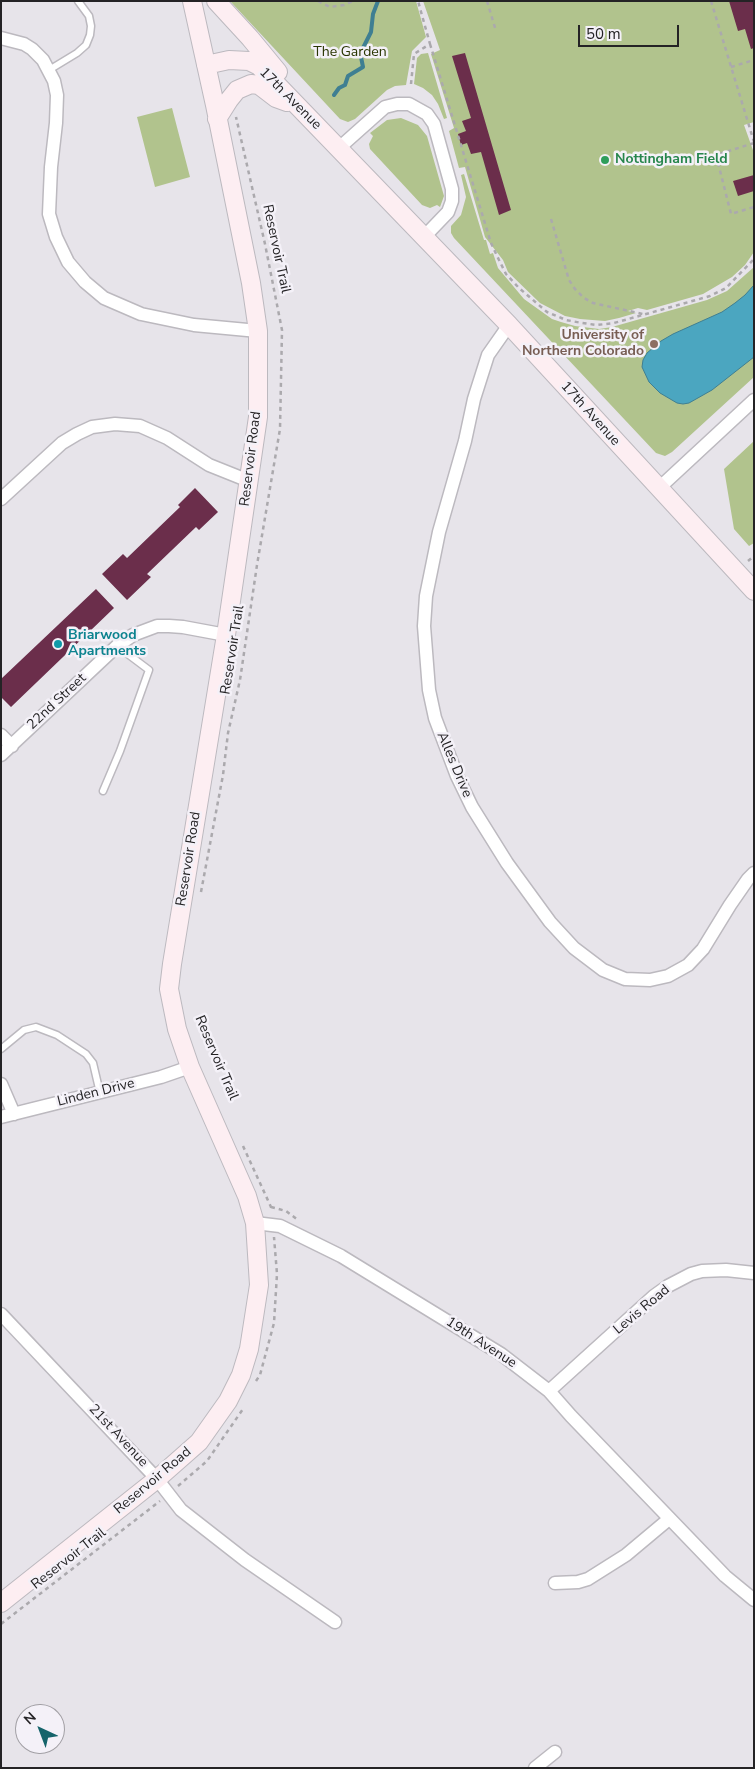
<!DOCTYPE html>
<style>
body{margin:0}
#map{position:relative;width:755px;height:1769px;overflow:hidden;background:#e7e4ea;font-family:"Nunito Sans",sans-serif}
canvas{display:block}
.frame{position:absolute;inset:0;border:2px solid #242325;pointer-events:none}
.north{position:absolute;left:15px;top:1704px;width:50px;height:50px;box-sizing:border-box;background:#f4f1f8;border:1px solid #a19fa4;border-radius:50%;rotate:317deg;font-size:14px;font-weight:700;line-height:20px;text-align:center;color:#242325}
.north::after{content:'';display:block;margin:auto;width:18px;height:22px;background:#15646b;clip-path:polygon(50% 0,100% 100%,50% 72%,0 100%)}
.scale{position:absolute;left:578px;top:25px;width:101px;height:22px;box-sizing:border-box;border:2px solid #242325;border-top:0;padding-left:6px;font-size:15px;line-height:18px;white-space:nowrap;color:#242325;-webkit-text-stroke:4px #f4f1f8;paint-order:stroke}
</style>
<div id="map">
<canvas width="755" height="1769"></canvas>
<div class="frame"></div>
<div class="north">N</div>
<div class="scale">50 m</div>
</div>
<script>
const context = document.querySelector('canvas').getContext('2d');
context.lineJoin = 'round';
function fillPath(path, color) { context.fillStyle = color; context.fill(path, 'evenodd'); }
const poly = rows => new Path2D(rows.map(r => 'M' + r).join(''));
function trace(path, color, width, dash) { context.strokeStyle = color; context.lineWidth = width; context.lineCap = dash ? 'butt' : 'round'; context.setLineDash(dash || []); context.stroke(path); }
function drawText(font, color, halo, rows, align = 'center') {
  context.font = font + ' "Nunito Sans",sans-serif'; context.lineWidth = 5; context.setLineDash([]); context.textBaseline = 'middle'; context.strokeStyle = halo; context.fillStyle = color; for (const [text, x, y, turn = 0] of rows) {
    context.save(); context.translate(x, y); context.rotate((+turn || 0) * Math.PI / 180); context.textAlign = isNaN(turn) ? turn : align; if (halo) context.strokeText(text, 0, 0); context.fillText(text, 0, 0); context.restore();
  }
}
fillPath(poly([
 [230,1,416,1,426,37,412,51,406,85,395,86,387,90,355,119,348,122,340,119],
 [423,1,754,1,754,122,744,125,754,153,754,252,745,265,732,277,703,294,647,310,638,308,628,311,636,313,619,318,605,321,580,319,565,316,540,303,508,272,503,260,485,237,465,167,459,168,449,131,454,128,431,54,440,50],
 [428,53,447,118,444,119,438,104,432,95,423,88,414,84,417,58,421,54],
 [172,108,190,177,155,187,137,117],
 [401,118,418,125,427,136,444,196,440,207,437,205,430,208,422,205,370,149,369,144,373,136,370,133,387,120],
 [464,174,484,240,486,240,490,254,493,253,498,268,524,299,552,319,561,322,575,326,599,329,612,327,707,300,727,291,754,267,754,377,672,452,665,456,656,453,454,238,451,233,451,226,461,215,466,197,461,175],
 [754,441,754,543,749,546,734,529,724,469]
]), '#b1c38d');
const water = poly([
 [754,285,754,357,712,390,689,403,683,404,677,403,660,393,649,382,642,367,643,360,647,353,661,341,673,334,722,312,735,303,745,295,754,285]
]);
fillPath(water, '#4ba6c0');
trace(water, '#3f7f92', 1);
trace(poly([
 [334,95,339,88,345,85,348,76,363,67,361,57,363,48,371,32,373,14,378,1]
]), '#3f7f92', 4);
fillPath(poly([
 [729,1,754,1,754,48,751,49,745,29,738,31],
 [465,53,511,210,499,215,481,152,471,154,467,143,461,145,458,134,466,131,462,121,471,118,452,56],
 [754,175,754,191,738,196,733,181],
 [195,488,218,512,199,530,196,527,147,574,151,577,127,600,102,574,123,554,127,558,180,507,178,505],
 [96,589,114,608,11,707,1,697,1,679]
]), '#6b2e4b');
const lane = poly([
 [49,70,77,53,86,45,90,35,91,26,89,16,78,1],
 [103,791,120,751,149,670,117,646],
 [1,1049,24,1030,36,1027,57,1035,86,1054,93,1063,100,1093]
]);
const street = poly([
 [1,38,24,44,32,49,43,60,54,81,57,95,56,123,51,167,49,214,56,237,68,262,85,282,104,298,141,314,194,325,258,331],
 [339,148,385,107,397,104,409,104,427,114,434,124,452,189,452,201,448,212,424,237],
 [509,325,488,355,474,399,465,441,439,532,426,596,424,626,429,690,435,718,457,776,472,807,507,863,550,922,574,948,603,970,625,979,650,980,668,976,688,965,703,949,730,905,748,879,754,873],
 [658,489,754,400],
 [1,499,62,443,77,434,92,427,115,424,140,426,167,438,209,465,249,481],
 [1,735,12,746],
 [1,755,117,646,133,635,157,626,169,626,183,627,226,635],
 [1,1084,14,1114],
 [1,1117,161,1077,190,1067],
 [255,1223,280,1226,341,1256,501,1354,549,1391,571,1416,725,1576,754,1600],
 [1,1314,157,1479,181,1510,245,1560,335,1622],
 [549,1391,654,1296,668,1286,691,1274,702,1271,726,1270,754,1273],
 [555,1583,578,1582,588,1579,626,1555,669,1519],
 [535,1768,555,1752]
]);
const secondary = poly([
 [216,1,250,38,278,72],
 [206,65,229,60,249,61,259,66,509,325,754,591],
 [217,119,229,100,237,90,251,84,259,85,276,98,287,102],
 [1,1603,157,1479,199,1442,228,1401,241,1375,249,1349,259,1285,255,1223,247,1196,190,1067,177,1029,169,989,172,964,226,635,258,417,258,331,251,283,215,105,192,1]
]);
trace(lane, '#bcb9bf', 9);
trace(street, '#bcb9bf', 15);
trace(secondary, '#bcb9bf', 20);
trace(poly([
 [318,1,330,7,344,5,353,1],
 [487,1,496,31],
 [711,1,754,142],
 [430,44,491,243,499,260,506,274,519,288,547,312,566,320,582,323,597,325,614,323,710,296,726,288,754,259],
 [731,67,754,60],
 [411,84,414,54,430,44,418,1],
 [754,143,716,155,731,214,754,207],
 [551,219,569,280,575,289,584,298,593,303,643,314],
 [748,561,754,556],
 [201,892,223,775,228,733,240,680,257,565,280,429,282,330,265,244,236,117],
 [243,1146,271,1207,271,1212],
 [271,1207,286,1211,298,1220],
 [256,1381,260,1375,274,1323,277,1274,274,1237],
 [178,1486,207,1461,243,1409],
 [1,1624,160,1501]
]), '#aba9ad', 2.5, [4, 4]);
trace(lane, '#fff', 6);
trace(street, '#fff', 12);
trace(secondary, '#fdeef2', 18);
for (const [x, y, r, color] of [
 [605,160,5,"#2e9e5b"],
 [654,344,5,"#8d6e63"],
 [58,644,5,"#0f9aa8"]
]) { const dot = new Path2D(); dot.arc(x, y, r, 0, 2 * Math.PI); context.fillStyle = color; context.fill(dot); trace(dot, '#f4f1f8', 2); }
drawText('14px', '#293501', '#f4f1f8', [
 ["The Garden",350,53]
]);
drawText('14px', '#242325', '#f4f1f8', [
 ["17th Avenue",290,99,45],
 ["Reservoir Trail",276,249,78],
 ["17th Avenue",590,414,48],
 ["Reservoir Road",251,459,-83],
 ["Reservoir Trail",233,650,-81],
 ["22nd Street",57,702,-43],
 ["Alles Drive",454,765,67],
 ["Reservoir Road",189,859,-81],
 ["Reservoir Trail",216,1058,67],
 ["Linden Drive",96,1093,-14],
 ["Levis Road",642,1310,-40],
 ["19th Avenue",481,1343,33],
 ["21st Avenue",118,1436,47],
 ["Reservoir Road",153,1481,-40],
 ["Reservoir Trail",69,1559,-38]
]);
drawText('bold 14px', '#27864d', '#f4f1f8', [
 ["Nottingham Field",615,160]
], 'left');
drawText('bold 14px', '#785e54', '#f4f1f8', [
 ["University of",644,336],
 ["Northern Colorado",644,352]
], 'right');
drawText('bold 14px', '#0d838f', '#f4f1f8', [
 ["Briarwood",68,636],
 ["Apartments",68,652]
], 'left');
</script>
